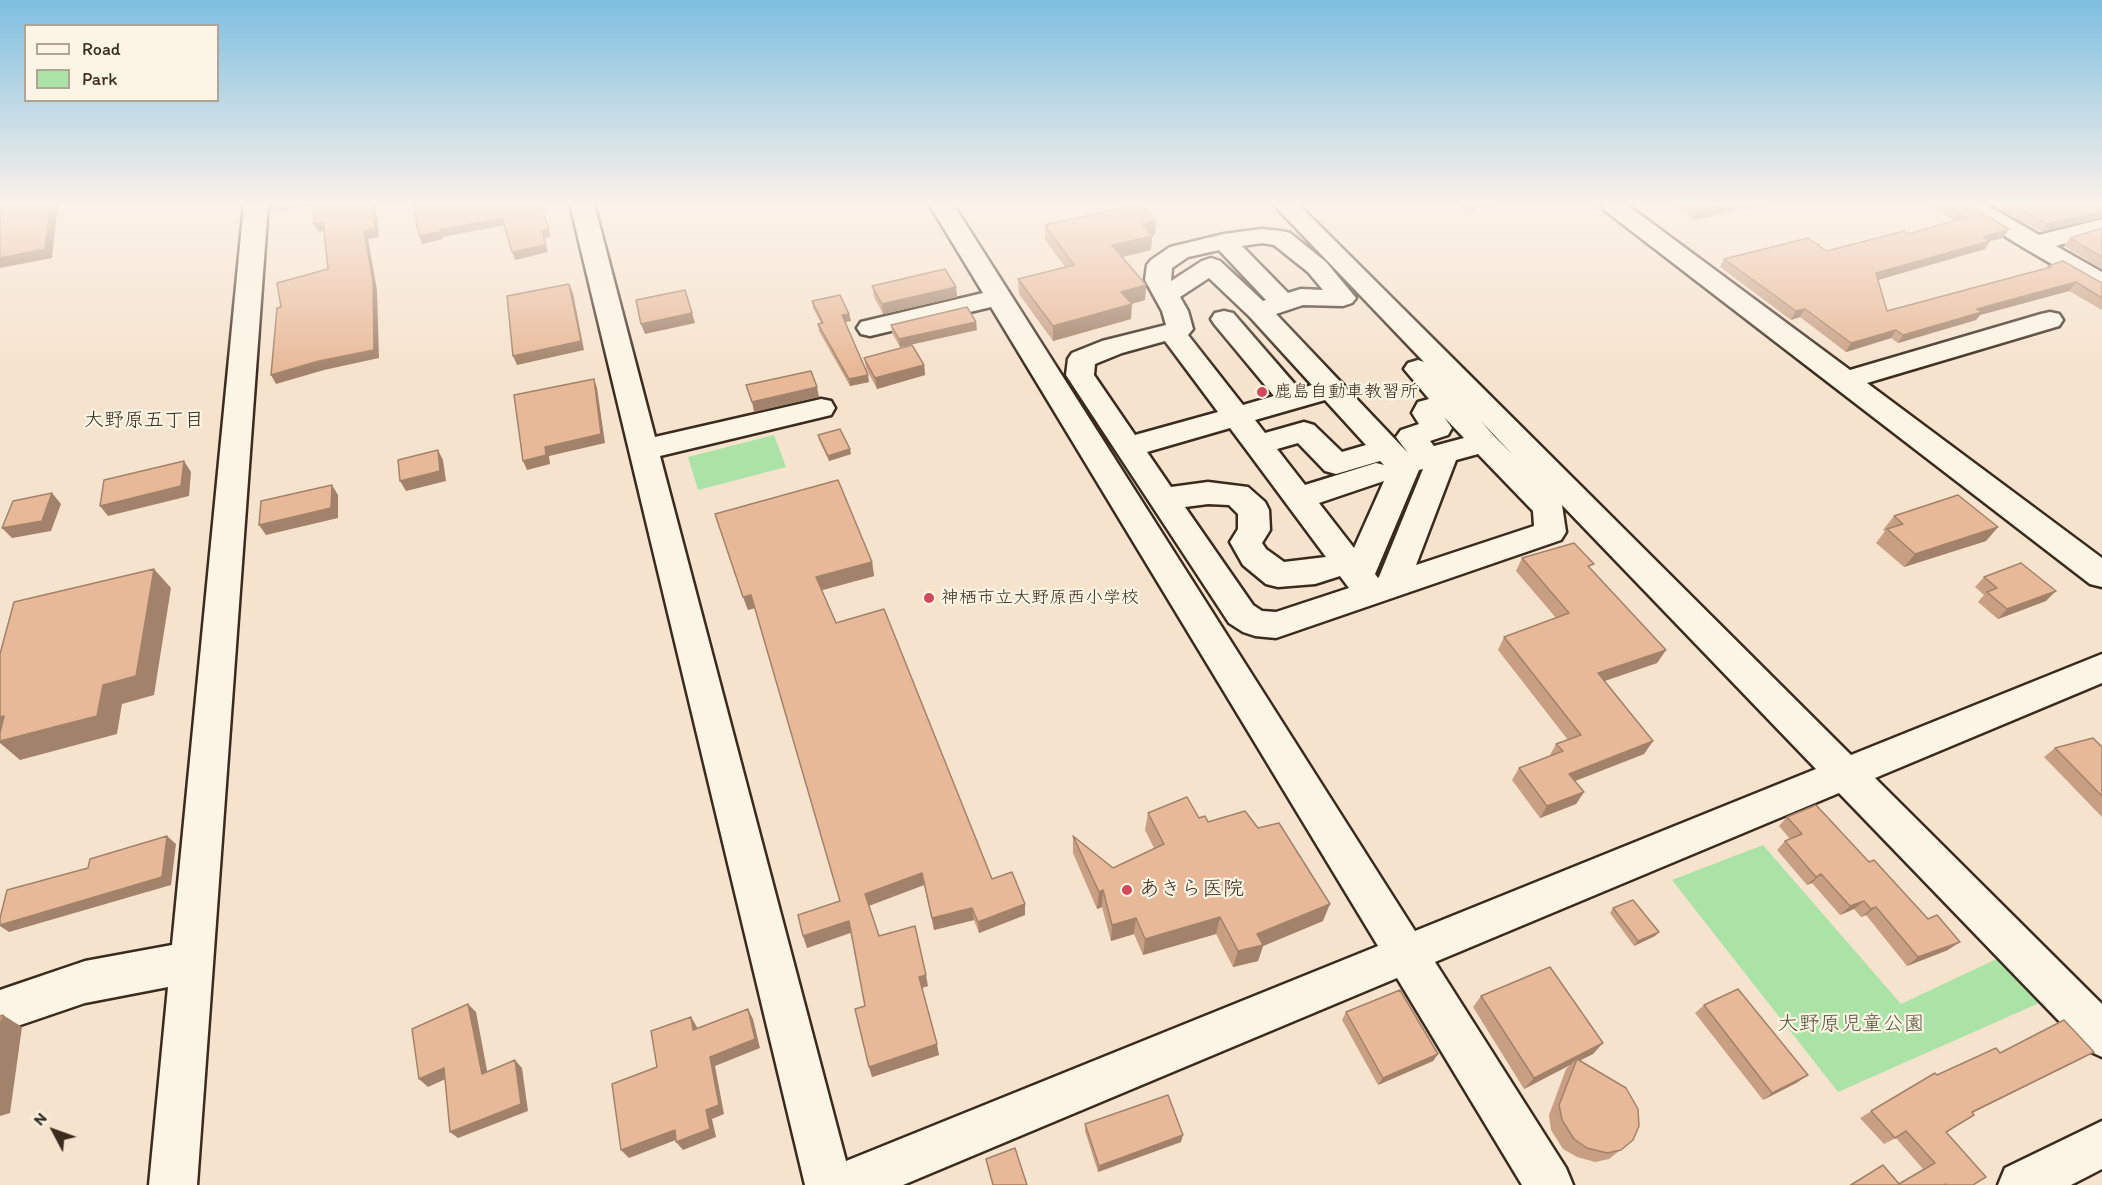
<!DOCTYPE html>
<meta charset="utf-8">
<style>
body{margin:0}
#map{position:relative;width:2102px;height:1185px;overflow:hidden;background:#f6e3ce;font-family:Itim,sans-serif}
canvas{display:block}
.legend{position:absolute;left:24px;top:24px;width:195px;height:78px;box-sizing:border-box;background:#fcf5e5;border:2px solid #afa495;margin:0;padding:8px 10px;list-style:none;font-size:18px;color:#3b2a1e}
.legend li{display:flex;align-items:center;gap:12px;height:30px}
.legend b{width:30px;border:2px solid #afa495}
.north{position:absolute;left:24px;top:1101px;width:60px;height:60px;-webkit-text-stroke:4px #fcf5e5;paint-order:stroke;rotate:311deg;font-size:16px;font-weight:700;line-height:24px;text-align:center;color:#3b2a1e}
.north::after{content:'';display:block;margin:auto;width:21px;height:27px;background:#3b2a1e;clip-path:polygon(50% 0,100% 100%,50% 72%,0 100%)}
</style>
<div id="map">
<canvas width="2102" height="1185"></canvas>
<ul class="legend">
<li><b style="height:8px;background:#fcf5e5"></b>Road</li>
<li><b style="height:16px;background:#abe2a5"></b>Park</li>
</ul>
<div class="north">N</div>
</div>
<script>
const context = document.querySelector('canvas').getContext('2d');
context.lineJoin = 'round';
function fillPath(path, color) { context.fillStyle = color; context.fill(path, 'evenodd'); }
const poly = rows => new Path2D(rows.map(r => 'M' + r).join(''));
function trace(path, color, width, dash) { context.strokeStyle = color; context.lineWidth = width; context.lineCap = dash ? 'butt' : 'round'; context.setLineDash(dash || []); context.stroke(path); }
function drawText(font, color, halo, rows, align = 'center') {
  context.font = font + ' Itim,"Klee One",sans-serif'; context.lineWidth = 4.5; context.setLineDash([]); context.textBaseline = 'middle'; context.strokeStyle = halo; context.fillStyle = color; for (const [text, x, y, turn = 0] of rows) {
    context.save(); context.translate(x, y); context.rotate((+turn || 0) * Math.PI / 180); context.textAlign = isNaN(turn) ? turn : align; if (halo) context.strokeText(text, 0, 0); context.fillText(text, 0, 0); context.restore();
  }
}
fillPath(poly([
 [774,435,786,467,698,490,688,457],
 [1763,845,1901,1004,2003,956,2046,1000,1838,1092,1672,880]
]), '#abe2a5');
const minor = poly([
 [244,204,268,204,197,1185,149,1185,168,987,85,1003,0,1032,0,990,85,961,172,945,244,204],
 [570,204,594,204,655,437,821,399,831,401,835,408,831,415,660,456,846,1161,1378,946,991,307,870,336,861,334,857,328,861,322,983,293,929,204,953,204,1415,931,1816,769,1562,505,1566,532,1561,540,1276,638,1255,636,1243,632,1229,623,1066,375,1068,359,1072,353,1102,341,1166,325,1162,311,1145,280,1147,265,1151,260,1170,247,1224,234,1262,229,1281,231,1290,233,1326,262,1356,298,1352,303,1343,306,1303,305,1276,314,1408,453,1396,437,1401,430,1419,424,1412,413,1418,402,1429,399,1404,369,1408,363,1418,360,1424,362,1273,204,1298,204,1851,755,2102,654,2102,683,1875,778,2102,1004,2102,1057,2087,1050,1839,793,1435,962,1566,1168,1573,1185,1522,1185,1397,978,903,1185,805,1185,570,204],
 [1262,243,1274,245,1308,272,1323,290,1301,289,1288,293,1242,246,1262,243],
 [1219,250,1266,300,1263,301,1220,261,1211,258,1202,261,1171,281,1172,268,1188,257,1219,250],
 [1209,278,1250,317,1312,385,1299,389,1233,313,1224,311,1215,313,1211,319,1215,325,1274,396,1243,405,1188,335,1193,329,1188,311,1180,297,1209,278],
 [1165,341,1218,412,1135,435,1094,375,1095,364,1122,353,1165,341],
 [1325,400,1366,445,1342,452,1314,425,1304,422,1265,433,1255,420,1325,400],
 [1444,417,1464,438,1434,446,1430,441,1448,435,1452,428,1444,417],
 [1480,420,1513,455,1494,436,1480,420],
 [1230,428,1248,452,1326,557,1284,562,1266,549,1262,543,1270,530,1269,510,1265,502,1248,487,1208,482,1171,487,1147,452,1230,428],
 [1298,443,1325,471,1336,474,1380,461,1384,465,1376,463,1305,485,1277,449,1298,443],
 [1478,454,1533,511,1534,526,1416,565,1456,460,1478,454],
 [1423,469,1379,577,1378,578,1375,574,1419,470,1423,469],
 [1384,481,1354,548,1319,503,1384,481],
 [1208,504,1229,505,1238,514,1238,529,1230,542,1243,565,1266,584,1278,587,1315,584,1340,576,1349,588,1276,612,1262,611,1253,605,1185,507,1208,504],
 [1599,204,1626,204,1850,370,2041,314,2050,312,2059,314,2063,320,2059,326,1867,383,2102,558,2102,587,2090,584,1603,209,1599,204],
 [1956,204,1985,204,2039,235,2102,219,2102,233,2056,246,2102,272,2102,291,2093,288,2026,249,1960,209,1956,204],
 [2102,1121,2102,1169,2071,1185,1998,1185,2005,1168,2102,1121]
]);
trace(minor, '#3b2a1e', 5);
fillPath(minor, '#fcf5e5');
fillPath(poly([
 [1458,204,1497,204,1467,211],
 [1672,204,1769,204,1749,209,1746,207,1695,220],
 [1928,204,1966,204,2003,238,1990,241,1985,249,1878,280,1887,311,2046,269,2048,266,2102,283,2102,310,2069,291,1980,315,1976,320,1898,343,1891,338,1846,352,1800,317,1791,320,1720,267,1724,259,1827,251,1908,234,1954,221],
 [1989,204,2102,204,2041,232],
 [1156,221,1155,235,1152,236,1151,250,1122,257,1146,285,1145,300,1131,304,1131,319,1053,341,1019,294,1018,279,1065,267,1045,240,1045,225],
 [2102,228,2102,269,2064,246,2070,238],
 [872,286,956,287,957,297,883,314,874,297],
 [812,301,849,314,851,321,845,322,869,382,850,386,819,331,818,324,821,323,813,308],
 [891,325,977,330,900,347,892,333],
 [864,358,924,365,925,375,877,389,866,368],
 [818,435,851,454,829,461,819,440],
 [1894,516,1998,527,1986,541,1904,567,1876,543,1885,531,1883,530],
 [720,528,872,562,874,576,822,590,836,623,992,879,1025,915,979,933,974,920,934,930,924,885,869,906,879,936,928,986,922,988,939,1055,872,1077,865,1006,851,933,807,948,840,901,755,608,748,610],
 [1522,558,1591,569,1666,650,1657,663,1604,681,1653,741,1644,754,1575,781,1584,792,1576,804,1540,818,1512,780,1519,768,1549,757,1556,744,1568,740,1498,650,1504,637,1556,618,1516,571],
 [1984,577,2046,601,1998,619,1978,602,1984,595,1975,587],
 [2102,747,2102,817,2044,757,2055,748],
 [1148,813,1199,818,1208,822,1323,921,1263,946,1258,961,1233,967,1216,934,1143,955,1134,934,1111,941,1102,907,1097,909,1073,853,1073,836,1113,868,1154,848,1145,830],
 [1787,817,1948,950,1907,966,1866,915,1861,917,1854,909,1840,915,1812,883,1807,885,1777,850,1785,841,1790,839,1779,826],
 [1613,908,1659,932,1655,936,1634,946,1610,913],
 [1481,996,1593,1054,1580,1060,1633,1140,1609,1159,1595,1162,1577,1157,1563,1149,1551,1130,1549,1115,1566,1069,1570,1065,1524,1089,1473,1007],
 [1704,1005,1798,1082,1763,1100,1695,1013],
 [1346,1012,1438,1054,1433,1061,1378,1085,1342,1020],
 [2000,1053,2081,1059,1972,1113,1946,1132,1973,1185,1849,1185,1883,1165,1899,1183,1923,1169,1896,1138,1884,1144,1860,1118,1935,1073,1937,1075],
 [1085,1124,1181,1142,1098,1172,1085,1131]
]), '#c89f83');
fillPath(poly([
 [51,204,58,204,52,258,0,268,0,258],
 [267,204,318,204,272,212],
 [372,204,376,204,379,237,368,239,377,290,379,358,324,370,276,384,271,375,319,361,364,231],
 [541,204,551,237,544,238,548,252,515,260,512,252,542,231],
 [1469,204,1497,204,1467,211],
 [1726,204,1747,204,1746,207,1695,220,1699,211],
 [1751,204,1769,204,1749,209],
 [2102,211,2102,218,2041,232,2047,224],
 [502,218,505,225,443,237,443,239,422,244,419,236,440,230],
 [1156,221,1155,235,1152,236,1151,250,1111,260,1112,245,1142,224],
 [323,222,327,230,318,232,314,224],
 [2009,229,2003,238,1990,241,1985,249,1871,282,1876,273,1983,237],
 [2076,282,2069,291,1980,315,1976,320,1898,343,1903,335,1977,309],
 [569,284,573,293,584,350,517,365,513,356],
 [1146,285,1145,300,1121,307,1121,292],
 [956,287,957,297,883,314,882,304],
 [1132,304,1131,319,1053,341,1053,326],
 [1805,309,1800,317,1791,320,1796,311],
 [692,313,695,323,645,334,641,324],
 [849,314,851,321,844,322,842,315],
 [976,322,977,330,900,347,899,339],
 [1896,330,1891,338,1846,352,1851,343],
 [924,365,925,375,877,389,875,378],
 [868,375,869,382,850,386,849,379],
 [594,379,597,388,605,443,549,456,550,464,527,470,523,461,545,447],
 [817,387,819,397,754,412,752,402],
 [850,449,851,454,829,461,828,456],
 [438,450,443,460,446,481,406,491,400,481],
 [184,461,191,472,189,496,108,516,100,506],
 [332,485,338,495,338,518,266,535,259,525],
 [52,493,61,504,51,531,12,538,2,528],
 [1998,527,1986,541,1904,567,1915,554],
 [872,562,874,576,819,591,816,577],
 [154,569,171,588,154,695,122,704,117,734,20,760,0,743,0,741,103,685],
 [2056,591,2046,601,1998,619,2007,609],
 [751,595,755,608,748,610,743,597],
 [1666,650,1657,663,1590,686,1598,673],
 [4,716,0,736,0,717],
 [1653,741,1644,754,1562,786,1569,774],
 [1584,792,1576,804,1540,818,1547,806],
 [167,836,176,844,171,885,9,932,0,926,0,925],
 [922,873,924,885,868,906,865,894],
 [1821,874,1812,883,1807,885,1816,877],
 [1103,890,1102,907,1097,909,1099,892],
 [1864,901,1854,909,1840,915,1850,906],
 [1025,904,1025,915,979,933,978,922],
 [1330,904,1323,921,1263,946,1258,961,1233,967,1238,951,1257,934],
 [1876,907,1866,915,1861,917,1871,909],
 [972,908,974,920,934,930,932,918],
 [1220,917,1216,934,1143,955,1145,939],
 [1136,918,1134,934,1111,941,1112,925],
 [849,921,852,932,807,948,803,936],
 [1659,932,1655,936,1634,946,1638,941],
 [1960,942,1948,950,1907,966,1918,957],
 [926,975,928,986,921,988,919,977],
 [468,1004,476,1012,489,1081,482,1074],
 [748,1009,753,1019,760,1048,715,1066,724,1114,712,1119,716,1137,683,1150,676,1142,710,1057],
 [3,1015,22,1027,10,1113,0,1116,0,1031],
 [691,1017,697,1027,699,1040,693,1030],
 [1603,1043,1593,1054,1575,1063,1577,1059,1570,1065,1524,1089,1534,1078],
 [937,1044,939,1055,872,1077,869,1067],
 [2094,1052,2081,1059,1960,1119,1972,1112],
 [1438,1054,1433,1061,1378,1085,1383,1078],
 [515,1060,522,1068,528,1111,458,1138,450,1132],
 [444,1068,452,1076,428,1087,419,1079],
 [1808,1075,1798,1082,1763,1100,1772,1093],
 [675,1130,681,1138,629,1158,621,1150],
 [1183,1135,1181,1142,1098,1172,1099,1166]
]), '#a2826a');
const building = poly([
 [0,204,51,204,45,249,0,258,0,204],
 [314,204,372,204,375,228,364,231,373,281,374,350,319,361,271,375,277,308,281,307,277,283,328,269,323,222,314,224,314,204],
 [413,204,541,204,549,229,542,231,546,245,512,252,502,218,440,230,440,232,419,236,413,204],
 [1140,204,1142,204,1156,221,1142,224,1152,236,1112,245,1146,285,1121,292,1132,304,1053,326,1018,279,1074,265,1045,225,1140,204],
 [1689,204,1726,204,1699,211,1689,204],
 [1946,204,1966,204,2009,229,1983,237,1990,241,1876,273,1887,311,2051,267,2048,266,2063,261,2102,283,2102,298,2076,282,1977,309,1982,312,1903,335,1896,330,1851,343,1805,309,1796,311,1724,259,1808,238,1827,251,1904,231,1908,234,1967,217,1946,204],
 [2010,204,2102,204,2102,211,2047,224,2010,204],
 [2102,228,2102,257,2070,238,2102,228],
 [945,269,956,287,882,304,872,286,945,269],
 [569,284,581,341,513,356,507,296,569,284],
 [685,290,692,313,641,324,636,300,685,290],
 [840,295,849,314,842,315,868,375,849,379,818,324,823,323,812,301,840,295],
 [967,307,976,322,899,339,891,325,967,307],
 [912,345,924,365,875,378,864,358,912,345],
 [811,371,817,387,752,402,746,385,811,371],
 [594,379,601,434,545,447,546,455,523,461,514,395,594,379],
 [840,429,850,449,828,456,818,435,840,429],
 [438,450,440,471,400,481,398,460,438,450],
 [184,461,181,486,100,506,104,480,184,461],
 [838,480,872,562,816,577,836,623,884,609,992,879,1012,872,1025,904,978,922,972,908,932,918,922,873,865,894,879,936,915,926,926,975,919,977,937,1044,869,1067,855,1009,865,1006,849,921,803,936,798,915,840,901,751,595,743,597,715,514,838,480],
 [332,485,331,508,259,525,261,501,332,485],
 [52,493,42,521,2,528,13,501,52,493],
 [1958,495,1998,527,1915,554,1887,529,1903,524,1894,516,1958,495],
 [1574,543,1594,564,1588,566,1666,650,1598,673,1653,741,1569,774,1584,792,1547,806,1519,768,1563,751,1556,744,1581,735,1504,637,1569,613,1522,558,1574,543],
 [2021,563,2056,591,2007,609,1987,592,1997,588,1984,577,2021,563],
 [154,569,136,676,103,685,97,716,0,741,0,733,4,716,0,717,0,654,14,602,154,569],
 [2093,738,2102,747,2102,796,2055,748,2093,738],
 [1187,797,1199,818,1205,816,1208,822,1245,811,1258,828,1279,823,1330,904,1257,934,1263,945,1238,951,1220,917,1145,939,1136,918,1112,925,1103,890,1099,892,1073,836,1113,868,1164,844,1148,813,1187,797],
 [1816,805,1869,862,1874,860,1928,919,1937,915,1960,942,1918,957,1876,907,1871,909,1864,901,1850,906,1821,874,1816,877,1785,841,1802,834,1787,817,1816,805],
 [167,836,162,877,0,925,0,918,7,890,88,868,90,859,167,836],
 [1633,900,1659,932,1638,941,1613,908,1633,900],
 [1550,967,1603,1043,1534,1078,1481,996,1550,967],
 [1738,989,1808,1075,1772,1093,1704,1005,1738,989],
 [1400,990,1438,1054,1383,1078,1346,1012,1400,990],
 [468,1004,482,1074,515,1060,521,1104,450,1132,444,1068,419,1079,412,1029,468,1004],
 [748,1009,755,1039,710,1057,719,1105,706,1110,710,1129,676,1142,675,1130,621,1150,612,1084,657,1067,651,1031,691,1017,693,1030,748,1009],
 [3,1015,0,1031,0,1016,3,1015],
 [2064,1020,2094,1052,1972,1112,1974,1115,1946,1132,1986,1177,1973,1185,1946,1185,1946,1184,1944,1185,1851,1185,1883,1165,1899,1184,1935,1163,1906,1131,1895,1138,1871,1111,1935,1073,1937,1075,1996,1048,2000,1053,2064,1020],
 [1577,1059,1626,1088,1638,1109,1639,1126,1633,1140,1621,1150,1607,1153,1587,1148,1574,1139,1562,1120,1559,1105,1577,1059],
 [1168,1095,1183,1135,1099,1166,1085,1124,1168,1095],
 [1015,1148,1027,1185,993,1185,986,1159,1015,1148]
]);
fillPath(building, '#e8b998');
trace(building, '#a2826a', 1.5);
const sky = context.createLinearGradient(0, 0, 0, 370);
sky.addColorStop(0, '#7ebfe1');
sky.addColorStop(0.55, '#fbf2e9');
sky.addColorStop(1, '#fbf2e900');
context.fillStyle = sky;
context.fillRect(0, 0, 2102, 370);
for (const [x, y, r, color] of [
 [1262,392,6,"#d1495b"],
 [929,598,6,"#d1495b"],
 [1127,890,6,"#d1495b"]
]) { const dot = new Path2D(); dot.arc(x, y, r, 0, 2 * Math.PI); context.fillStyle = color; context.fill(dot); trace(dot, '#fcf5e5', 2); }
drawText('18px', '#3b2a1e', '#fcf5e5', [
 ["鹿島自動車教習所",1274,392],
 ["神栖市立大野原西小学校",941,598]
], 'left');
drawText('20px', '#3b2a1e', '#fcf5e5', [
 ["大野原五丁目",144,421]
]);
drawText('21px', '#3b2a1e', '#fcf5e5', [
 ["あきら医院",1139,890]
], 'left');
drawText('21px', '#575840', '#fcf5e5', [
 ["大野原児童公園",1851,1025]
]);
</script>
